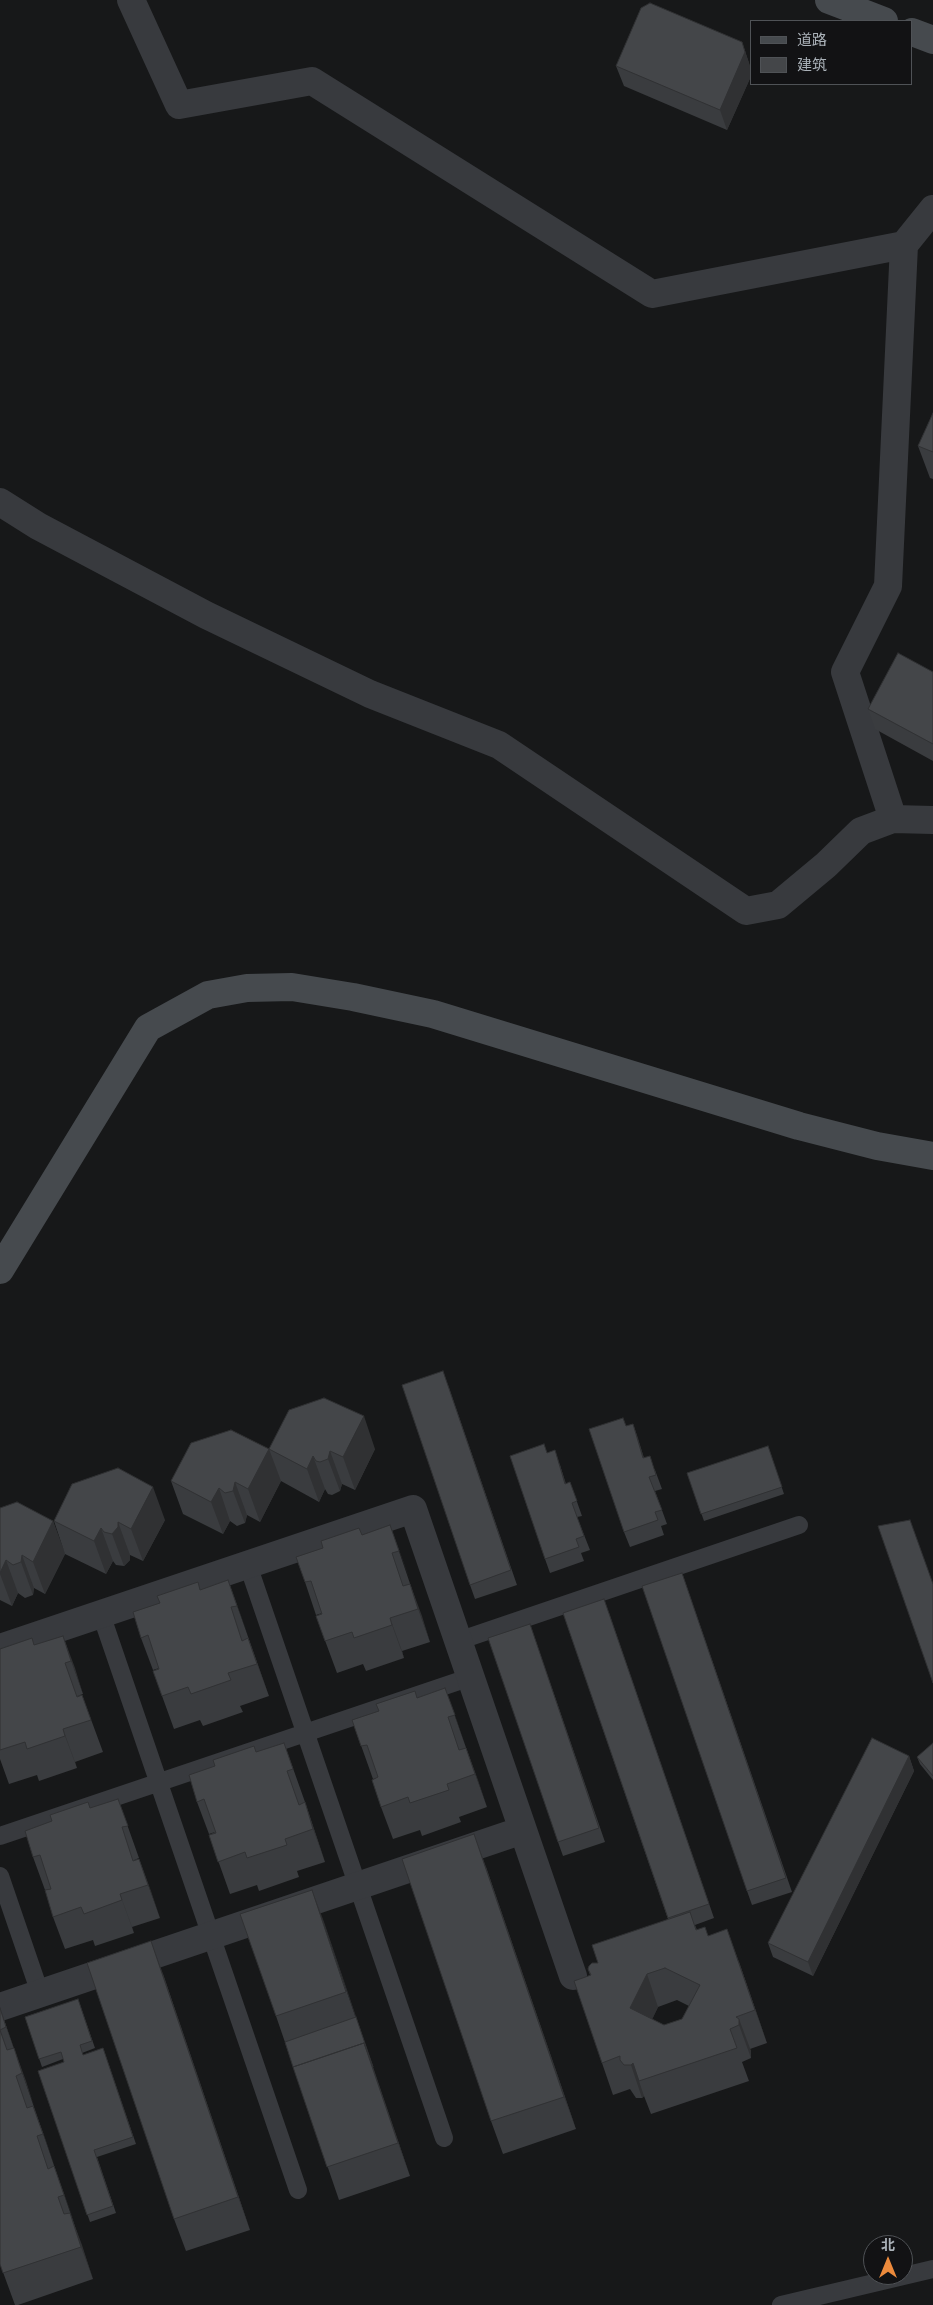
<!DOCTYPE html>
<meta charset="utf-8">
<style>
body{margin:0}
#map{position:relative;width:933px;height:2305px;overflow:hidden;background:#171819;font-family:"Source Sans 3","Noto Sans SC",sans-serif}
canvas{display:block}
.legend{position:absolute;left:750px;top:20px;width:162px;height:65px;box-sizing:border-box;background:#121214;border:1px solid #4f5256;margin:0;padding:6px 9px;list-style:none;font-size:15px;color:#aab1b8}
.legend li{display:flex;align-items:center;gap:10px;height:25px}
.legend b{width:25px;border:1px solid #4f5256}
.north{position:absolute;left:863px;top:2235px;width:50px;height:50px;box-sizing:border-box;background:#121214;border:1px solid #4f5256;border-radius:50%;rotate:0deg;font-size:14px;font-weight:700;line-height:20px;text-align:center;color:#aab1b8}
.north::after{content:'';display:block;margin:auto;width:18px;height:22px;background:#ec8a3c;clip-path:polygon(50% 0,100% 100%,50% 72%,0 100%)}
</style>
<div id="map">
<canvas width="933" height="2305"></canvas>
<ul class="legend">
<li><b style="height:6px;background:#464a4e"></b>道路</li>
<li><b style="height:14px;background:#444649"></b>建筑</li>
</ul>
<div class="north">北</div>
</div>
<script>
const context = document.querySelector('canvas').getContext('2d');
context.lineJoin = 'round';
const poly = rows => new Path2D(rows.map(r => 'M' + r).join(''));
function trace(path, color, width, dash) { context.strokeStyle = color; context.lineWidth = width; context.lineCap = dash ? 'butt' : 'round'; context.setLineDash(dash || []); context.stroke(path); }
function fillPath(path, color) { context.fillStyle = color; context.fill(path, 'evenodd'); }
trace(poly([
 [248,1565,444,2138],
 [101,1614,298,2190],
 [458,1641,799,1525],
 [0,1836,471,1677],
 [0,1876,40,1993],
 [781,2305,933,2269]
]), '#383a3e', 18);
trace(poly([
 [131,0,179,105,312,81,652,294,904,245,933,209],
 [0,502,38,526,206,615,370,694,499,745,746,911,778,905,826,865,861,831,893,819,933,820],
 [893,819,845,672,888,586,904,245],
 [0,1648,413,1509,573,1976],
 [0,2007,523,1830]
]), '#383a3e', 28);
trace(poly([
 [829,0,884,21],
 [912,32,933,40],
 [0,1270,148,1028,208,995,247,988,292,987,353,997,433,1014,799,1126,877,1146,933,1156]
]), '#464a4e', 28);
fillPath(poly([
 [742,42,749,63,752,74,727,130,624,86,616,66],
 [933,413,933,479,930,478,918,446],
 [933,672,933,761,875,729,868,709],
 [448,1385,517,1585,475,1599,470,1585],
 [633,1424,644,1458,655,1470,662,1489,655,1491,667,1524,661,1526,664,1535,630,1547,624,1532,626,1426],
 [768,1446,784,1494,704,1521,687,1473],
 [269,1449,375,1449,355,1490,342,1484,340,1491,332,1495,328,1494,325,1489,319,1502,281,1481,260,1522,247,1515,245,1523,237,1526,230,1521,223,1534,183,1514,171,1481],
 [547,1453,560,1465,566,1484,570,1482,582,1516,577,1517,590,1550,581,1553,584,1561,550,1573,545,1559],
 [0,1508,53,1521,65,1554,45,1594,34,1588,33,1595,25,1598,18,1593,12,1606,0,1600],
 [165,1520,143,1561,130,1555,130,1560,124,1566,116,1565,113,1561,106,1574,65,1554,54,1521],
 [390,1525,430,1642,402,1651,404,1658,366,1671,363,1664,337,1673,316,1616,322,1613,316,1615,305,1582,362,1535],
 [682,1573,792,1892,752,1905,747,1891],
 [228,1580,269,1696,240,1706,243,1712,203,1726,200,1720,174,1729,153,1671,159,1668,153,1670,141,1638,200,1589],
 [563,1613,609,1613,714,1918,695,1925,697,1930,708,1935,739,1962,767,2043,750,2049,751,2051,751,2058,742,2062,749,2081,651,2114,644,2096,642,2098,636,2098,630,2089,613,2095,602,2063,590,1975,588,1969,668,1919],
 [677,2000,689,2006,682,2019,664,2025,652,2019,658,2007],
 [63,1636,83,1694,77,1696,82,1695,103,1752,75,1762,77,1768,39,1781,37,1775,9,1784,0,1759,0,1649,35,1645],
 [535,1639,605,1842,563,1856,558,1842],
 [445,1688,487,1807,459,1817,461,1822,422,1836,420,1830,393,1839,381,1807,378,1778,373,1779,352,1720],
 [284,1743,305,1802,299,1804,305,1802,325,1862,297,1871,299,1877,259,1891,257,1885,230,1894,209,1835,215,1832,209,1834,197,1802,256,1752],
 [933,1743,933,1780,920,1764,917,1757],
 [909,1756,914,1771,813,1976,773,1957,768,1943],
 [118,1799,139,1858,134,1860,139,1859,160,1918,132,1927,134,1933,95,1946,93,1940,65,1949,53,1917,51,1889,45,1890,33,1857,52,1821],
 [486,1867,576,2129,503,2154,491,2121],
 [312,1890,410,2176,339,2200,276,2016],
 [163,1974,250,2230,186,2251,174,2219],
 [78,1999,95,2048,82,2053,83,2055,103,2048,136,2144,97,2157,116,2213,90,2222,38,2071,64,2062,63,2059,42,2067,25,2017],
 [0,2008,93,2279,18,2305,15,2305,0,2264]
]), '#3a3c3f');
fillPath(poly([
 [742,42,749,63,752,74,727,130,720,110],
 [364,1416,375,1449,355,1490,343,1457],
 [633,1424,638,1438,648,1472,643,1458],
 [269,1449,281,1481,260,1522,248,1489],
 [555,1450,560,1465,570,1498,565,1484],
 [330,1451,342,1484,340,1491,328,1459],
 [313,1456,325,1489,319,1502,307,1469],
 [235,1482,247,1515,245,1523,233,1491],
 [153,1487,165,1520,143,1561,131,1529],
 [219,1488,230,1521,223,1534,211,1502],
 [53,1521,65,1554,45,1594,33,1562],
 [118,1522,130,1555,130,1560,124,1566,112,1534],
 [390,1525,402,1558,411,1583,399,1551],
 [101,1528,113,1561,106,1574,94,1541],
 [22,1555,34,1588,33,1595,21,1562],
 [6,1560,18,1593,12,1606,0,1574,0,1573],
 [228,1580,240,1613,249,1638,237,1606],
 [410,1584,422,1616,430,1642,418,1609],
 [390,1618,402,1651,404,1658,392,1625],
 [63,1636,75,1668,83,1694,71,1661],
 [248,1638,260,1671,269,1696,257,1664],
 [445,1688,457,1721,466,1748],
 [63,1729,75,1762,77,1768,65,1736],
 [466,1748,478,1780,487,1807,475,1774],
 [909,1756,914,1771,813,1976,808,1962],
 [305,1802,325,1862,313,1829],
 [474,1834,486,1867,576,2129,564,2097],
 [139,1859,151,1891,160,1918,148,1885],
 [312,1890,324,1922,410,2176,398,2143,364,2043,373,2068],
 [120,1894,132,1927,134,1933,122,1900],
 [727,1929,739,1962,767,2043,755,2010],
 [151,1941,163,1974,250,2230,238,2197],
 [647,1974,658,2007,642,2041,630,2008],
 [0,2008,18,2060,6,2027],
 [739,2019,751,2051,751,2058,739,2025],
 [14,2048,26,2081,34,2106,22,2073],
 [633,2063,644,2096,642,2098,631,2065],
 [33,2106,45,2138,55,2167,43,2134],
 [54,2166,66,2199,76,2227,64,2195],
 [70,2213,82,2245,93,2279,81,2247]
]), '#303133');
const building = poly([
 [650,3,742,42,745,52,720,110,616,66,641,8,650,3],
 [933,413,933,452,918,446,933,413],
 [898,653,933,672,933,744,868,709,898,653],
 [443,1371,511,1570,470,1585,402,1385,443,1371],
 [324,1398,364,1416,343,1457,330,1451,328,1459,320,1462,316,1461,313,1456,307,1469,269,1449,289,1410,324,1398],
 [623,1418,626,1426,633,1424,643,1458,650,1456,656,1475,649,1477,662,1510,655,1512,658,1520,624,1532,589,1429,623,1418],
 [231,1430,269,1449,248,1489,235,1482,233,1491,225,1493,219,1488,211,1502,171,1481,191,1443,231,1430],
 [544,1444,547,1453,555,1450,565,1484,570,1482,577,1501,572,1503,584,1536,576,1539,579,1547,545,1559,510,1456,544,1444],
 [768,1446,782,1487,701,1514,687,1473,768,1446],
 [118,1468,153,1487,131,1529,118,1522,118,1527,112,1534,104,1532,101,1528,94,1541,54,1521,72,1484,118,1468],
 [17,1502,53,1521,33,1562,22,1555,21,1562,13,1565,6,1560,0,1573,0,1508,17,1502],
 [910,1520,933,1584,933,1683,878,1526,910,1520],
 [390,1525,399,1551,392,1553,403,1586,410,1584,418,1609,390,1618,392,1625,354,1638,352,1632,325,1641,316,1616,322,1614,311,1581,305,1582,296,1557,323,1548,321,1541,359,1528,362,1535,390,1525],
 [682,1573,786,1878,747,1891,642,1586,682,1573],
 [228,1580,237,1606,231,1607,242,1641,248,1638,257,1664,228,1673,231,1680,191,1694,188,1687,162,1696,153,1671,159,1669,148,1635,141,1638,133,1612,160,1603,157,1596,198,1582,200,1590,228,1580],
 [604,1599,709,1904,668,1918,563,1613,604,1599],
 [530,1624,599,1828,558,1842,488,1638,530,1624],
 [63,1636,71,1661,65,1663,77,1697,82,1695,91,1720,63,1729,65,1736,27,1749,25,1742,0,1750,0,1649,32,1638,34,1645,63,1636],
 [445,1688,455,1715,448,1717,459,1750,466,1748,475,1774,447,1784,449,1790,410,1803,408,1797,381,1807,372,1780,378,1777,367,1745,361,1746,352,1720,379,1711,376,1704,415,1691,417,1698,445,1688],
 [872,1738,909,1756,808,1962,768,1943,872,1738],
 [284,1743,293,1769,287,1771,299,1805,305,1802,313,1829,285,1839,287,1845,247,1858,245,1852,218,1862,209,1835,216,1833,204,1799,197,1802,189,1775,215,1766,213,1760,254,1746,256,1752,284,1743],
 [933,1743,933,1776,917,1757,933,1743],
 [118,1799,128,1826,122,1827,133,1861,139,1859,148,1885,120,1894,122,1900,84,1914,81,1907,53,1917,45,1890,51,1889,40,1855,33,1857,25,1831,52,1821,50,1815,88,1802,90,1808,118,1799],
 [474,1834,564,2097,491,2121,402,1859,474,1834],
 [312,1890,346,1992,276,2016,240,1914,312,1890],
 [690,1912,696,1930,705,1927,708,1936,727,1929,755,2010,736,2017,739,2019,739,2025,730,2029,737,2048,639,2081,633,2063,631,2065,624,2065,620,2060,620,2056,602,2063,574,1981,591,1975,588,1969,589,1966,592,1963,598,1963,592,1945,690,1912],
 [665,1968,700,1985,682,2019,664,2025,630,2008,647,1974,665,1968],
 [151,1941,238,2197,174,2219,87,1963,151,1941],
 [78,1999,92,2041,80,2045,83,2055,103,2048,133,2137,94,2150,113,2206,87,2215,38,2071,64,2062,61,2052,39,2059,25,2017,78,1999],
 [0,2008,6,2027,0,2030,7,2050,14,2048,22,2073,16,2076,27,2108,33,2106,43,2134,37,2136,48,2169,54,2166,64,2195,58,2197,64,2214,70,2213,81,2247,3,2273,0,2264,0,2008],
 [356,2017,373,2067,364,2043,293,2067,285,2042,356,2017],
 [364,2043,398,2143,327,2167,293,2067,364,2043]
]);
fillPath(building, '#444649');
trace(building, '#303133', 1);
</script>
